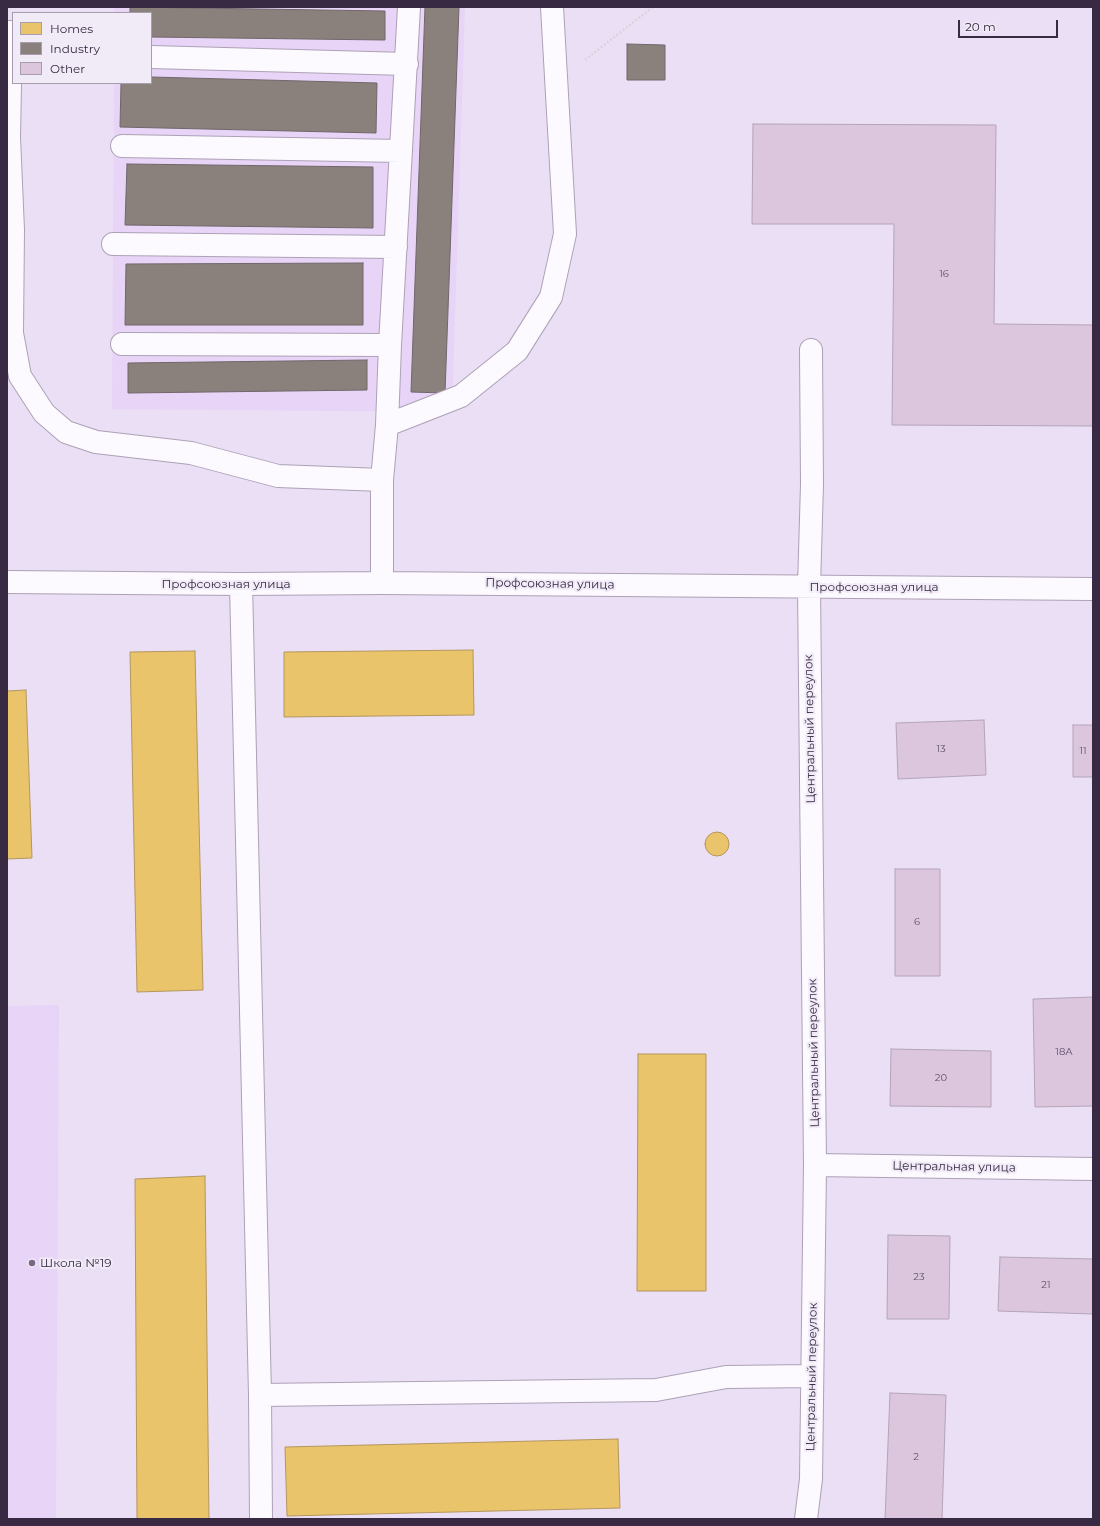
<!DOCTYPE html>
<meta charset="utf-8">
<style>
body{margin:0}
#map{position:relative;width:1100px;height:1526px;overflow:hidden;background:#ebdff5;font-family:Montserrat,sans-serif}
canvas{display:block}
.frame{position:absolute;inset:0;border:8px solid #382a43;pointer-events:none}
.legend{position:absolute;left:12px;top:12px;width:140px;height:72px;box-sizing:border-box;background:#f1eaf7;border:1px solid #a79daf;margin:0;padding:5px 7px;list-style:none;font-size:12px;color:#382a43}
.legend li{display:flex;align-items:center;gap:8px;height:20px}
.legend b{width:20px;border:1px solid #a79daf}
.scale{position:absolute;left:958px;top:20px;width:100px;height:18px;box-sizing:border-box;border:2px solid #382a43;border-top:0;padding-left:5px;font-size:12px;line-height:14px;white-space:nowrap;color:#382a43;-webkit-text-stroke:3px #f1eaf7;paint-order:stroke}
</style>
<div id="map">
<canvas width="1100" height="1526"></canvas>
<div class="frame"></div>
<ul class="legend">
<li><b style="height:11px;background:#e9c46a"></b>Homes</li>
<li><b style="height:11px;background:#8a817c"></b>Industry</li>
<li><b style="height:11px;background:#dbc6de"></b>Other</li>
</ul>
<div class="scale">20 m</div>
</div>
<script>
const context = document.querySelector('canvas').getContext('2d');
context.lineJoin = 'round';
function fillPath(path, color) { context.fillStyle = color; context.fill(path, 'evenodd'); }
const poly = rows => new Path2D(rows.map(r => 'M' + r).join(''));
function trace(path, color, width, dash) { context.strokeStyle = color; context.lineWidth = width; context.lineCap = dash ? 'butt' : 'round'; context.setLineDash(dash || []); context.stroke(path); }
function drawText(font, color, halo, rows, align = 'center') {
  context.font = font + ' Montserrat,sans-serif'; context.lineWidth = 4; context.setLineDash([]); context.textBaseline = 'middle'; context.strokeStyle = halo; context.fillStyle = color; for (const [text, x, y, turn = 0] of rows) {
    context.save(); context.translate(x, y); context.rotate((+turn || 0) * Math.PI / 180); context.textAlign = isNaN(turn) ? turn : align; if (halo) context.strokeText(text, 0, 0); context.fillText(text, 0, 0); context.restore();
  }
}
fillPath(poly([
 [114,7,465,7,452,412,112,409,114,83,151,83,151,13,114,13],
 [59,1005,56,1519,7,1519,7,1006]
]), '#e7d4f6');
const homes = poly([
 [473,650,474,715,284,717,284,652,473,650],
 [195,651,203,990,137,992,130,652,195,651],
 [26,690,32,858,7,859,7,691,26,690],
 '705 844a12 12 0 1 1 24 0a12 12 0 1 1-24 0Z',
 [638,1054,706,1054,706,1291,637,1291,638,1054],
 [205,1176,209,1519,137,1519,135,1179,205,1176],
 [618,1439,620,1508,287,1516,285,1447,618,1439]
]);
fillPath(homes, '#e9c46a');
trace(homes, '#b4965e', 1);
const industry = poly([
 [130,7,385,11,385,40,151,37,151,13,130,13,130,7],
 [425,7,459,7,445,393,411,392,425,7],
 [627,44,665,45,665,80,627,80,627,44],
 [151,77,377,83,376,133,120,127,121,83,151,83,151,77],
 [127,164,373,167,373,228,125,225,127,164],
 [363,263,363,325,125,325,126,264,363,263],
 [367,360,367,390,128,393,128,363,367,360]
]);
fillPath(industry, '#8a817c');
trace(industry, '#71676b', 1);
const building = poly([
 [753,124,996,125,994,324,1093,325,1093,426,892,425,894,224,752,224,753,124],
 [984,720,986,775,898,779,896,723,984,720],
 [1073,725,1093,725,1093,777,1073,777,1073,725],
 [895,869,940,869,940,976,895,976,895,869],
 [1093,997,1093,1106,1035,1107,1033,999,1093,997],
 [891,1049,991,1051,991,1107,890,1106,891,1049],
 [888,1235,950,1236,949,1319,887,1319,888,1235],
 [1000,1257,1093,1259,1093,1314,998,1311,1000,1257],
 [890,1393,946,1395,942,1519,885,1519,890,1393]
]);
fillPath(building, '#dbc6de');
trace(building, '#b3a4b7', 1);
const minor = poly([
 [7,32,11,32,9,137,13,230,12,333,20,376,44,413,66,432,96,442,191,453,278,476,382,480],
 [151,57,407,64],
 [122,146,401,151],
 [113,244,396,247],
 [122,344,390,345],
 [387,425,461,396,517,351,551,297,565,234,552,7],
 [7,582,241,584,382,583,1093,589],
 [382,583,382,480,387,425,390,345,409,7],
 [241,584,260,1395,261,1519],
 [815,1165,1093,1169],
 [260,1395,656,1390,726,1377,812,1376],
 [806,1519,811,1479,815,1165,809,587,812,484,811,350]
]);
trace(minor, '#ada1b6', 24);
trace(poly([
 [585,60,653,7]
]), '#d8d4dc', 2.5, [2, 2]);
trace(minor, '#fcfafe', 22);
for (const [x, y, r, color] of [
 [32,1263,4,"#776981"]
]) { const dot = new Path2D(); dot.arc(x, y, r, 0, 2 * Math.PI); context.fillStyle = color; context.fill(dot); trace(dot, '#f1eaf7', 1.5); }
drawText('10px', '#61516a', null, [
 ["16",944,274],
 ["13",941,749],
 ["11",1083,751],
 ["6",917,922],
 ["18А",1064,1052],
 ["20",941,1078],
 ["23",919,1277],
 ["21",1046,1285],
 ["2",916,1457]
]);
drawText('12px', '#382a43', '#f1eaf7', [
 ["Профсоюзная улица",226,584],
 ["Профсоюзная улица",550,584,1],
 ["Профсоюзная улица",874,587],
 ["Центральный переулок",810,729,-91],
 ["Центральный переулок",814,1053,-91],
 ["Центральная улица",954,1167,1],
 ["Центральный переулок",812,1377,-89]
]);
drawText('12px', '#382a43', '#f1eaf7', [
 ["Школа №19",40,1263]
], 'left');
</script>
